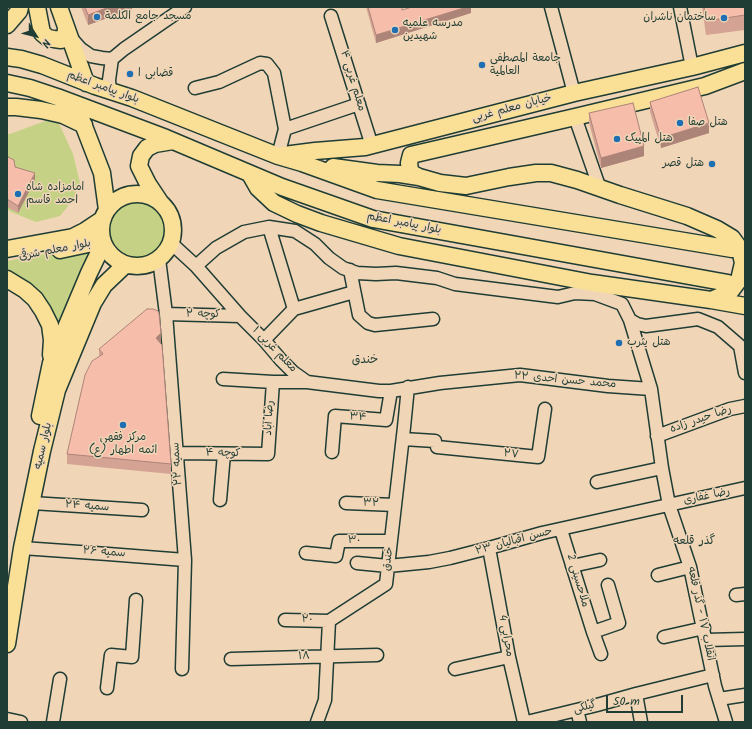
<!DOCTYPE html>
<meta charset="utf-8">
<style>
body{margin:0}
#map{position:relative;width:752px;height:729px;overflow:hidden;background:#f1d5b7;font-family:Kalam,sans-serif}
canvas{display:block}
.frame{position:absolute;inset:0;border:8px solid #1f3d34;pointer-events:none}
.north{position:absolute;left:16px;top:16px;width:40px;height:40px;-webkit-text-stroke:3px #f1d5b7;paint-order:stroke;rotate:126deg;font-size:11px;font-weight:700;line-height:16px;text-align:center;color:#1f3d34}
.north::after{content:'';display:block;margin:auto;width:14px;height:18px;background:#1f3d34;clip-path:polygon(50% 0,100% 100%,50% 72%,0 100%)}
.scale{position:absolute;left:606px;top:695px;width:77px;height:18px;box-sizing:border-box;border:2px solid #1f3d34;border-top:0;padding-left:5px;font-size:12px;line-height:14px;white-space:nowrap;color:#1f3d34;-webkit-text-stroke:3px #f1d5b7;paint-order:stroke}
</style>
<div id="map">
<canvas width="752" height="729"></canvas>
<div class="frame"></div>
<div class="north">N</div>
<div class="scale">50 m</div>
</div>
<script>
const context = document.querySelector('canvas').getContext('2d');
context.lineJoin = 'round';
function fillPath(path, color) { context.fillStyle = color; context.fill(path, 'evenodd'); }
const poly = rows => new Path2D(rows.map(r => 'M' + r).join(''));
function trace(path, color, width, dash) { context.strokeStyle = color; context.lineWidth = width; context.lineCap = dash ? 'butt' : 'round'; context.setLineDash(dash || []); context.stroke(path); }
function drawText(font, color, halo, rows, align = 'center') {
  context.font = font + ' Kalam,"Playpen Sans Arabic",sans-serif'; context.lineWidth = 3; context.setLineDash([]); context.textBaseline = 'middle'; context.strokeStyle = halo; context.fillStyle = color; for (const [text, x, y, turn = 0] of rows) {
    context.save(); context.translate(x, y); context.rotate((+turn || 0) * Math.PI / 180); context.textAlign = isNaN(turn) ? turn : align; if (halo) context.strokeText(text, 0, 0); context.fillText(text, 0, 0); context.restore();
  }
}
fillPath(poly([
 [56,117,73,154,80,183,73,200,60,216,36,222,11,212,7,209,7,134,10,134],
 '109 230a28 28 0 1 1 56 0a28 28 0 1 1-56 0Z',
 [102,243,51,363,50,325,7,279,7,261]
]), '#c5d286');
const minor = poly([
 [551,7,574,93],
 [680,7,692,67],
 [331,16,372,146],
 [72,39,81,49,91,56,102,58,112,59],
 [112,59,124,49,185,7],
 [195,88,219,82,260,63,267,64,274,73,285,129,278,156],
 [110,91,109,80,112,59],
 [575,117,600,189],
 [285,129,359,104],
 [269,227,294,309],
 [171,243,196,266,240,316,264,340,281,360,293,372,307,382,379,391,391,391,440,383,520,375,608,386,651,389,662,468,669,505,690,567,715,686,726,722],
 [159,259,166,314,185,560,182,669],
 [196,266,216,248,244,232,269,227,295,231,315,244,329,258,343,268,357,273,376,274,396,273,437,278,455,284,558,297,575,293,595,294,622,304,630,320,637,324,646,326,698,319,718,327,740,346,745,373],
 [350,270,359,315,368,323,375,325,433,319],
 [166,314,240,316],
 [630,320,651,389],
 [264,340,294,309,354,292],
 [223,379,273,382,307,382],
 [657,436,730,409,745,406],
 [403,439,435,441],
 [437,447,538,457,545,409],
 [332,452,335,416,386,420,391,391],
 [177,453,268,454,273,382],
 [597,482,662,468],
 [220,500,224,454],
 [32,503,142,510],
 [346,503,395,505],
 [561,530,593,632],
 [22,548,108,554,185,560],
 [489,548,509,657,524,722],
 [306,553,336,556,339,541,391,541],
 [357,563,388,566,429,562,450,558,489,548,542,533,745,488],
 [572,566,600,560],
 [658,575,690,567],
 [736,595,745,594],
 [285,620,329,621],
 [664,637,704,628],
 [706,640,745,639],
 [601,654,593,632,619,623,608,585],
 [231,659,377,655],
 [455,669,509,657],
 [107,688,111,655,132,657,136,600],
 [636,694,641,722],
 [719,699,745,695],
 [577,710,580,722],
 [7,719,21,722],
 [53,722,60,679],
 [317,722,325,700,329,621,386,584,404,427,408,387],
 [527,722,597,705,636,694,713,675]
]);
const major = poly([
 [37,7,42,33,48,38,54,39,61,40,65,36,66,29],
 [59,7,86,83],
 [7,25,19,11,20,7],
 [7,57,21,59,42,65,95,86,132,98,278,156,302,163,377,190,732,249],
 [7,83,30,88,57,97,166,138,282,187,373,219,728,283],
 [73,103,80,116,102,173,107,210],
 [7,107,16,107,41,110,63,115,84,125],
 [284,155,315,151,365,147,574,93,692,67,745,53],
 [333,167,377,173,400,174,419,177,440,183,466,186,509,177,536,173,551,173,577,180,620,195,687,216,717,229,732,238,740,249,743,263,739,280,730,292,711,300],
 [250,174,258,188,274,203,297,214,321,223,399,246,592,283,711,300,745,306],
 [419,177,413,174,410,170,409,163,411,155,575,117,705,86,745,71],
 '101 230a36 36 0 1 1 72 0a36 36 0 1 1-72 0Z',
 [160,202,148,184,139,166,141,156,147,148,155,144,173,141],
 [7,249,73,237,85,231,103,219],
 [60,250,102,241],
 [7,279,25,290,35,299,43,311,50,325,52,340,51,355],
 [40,416,51,363,89,273,103,244],
 [7,644,22,548,42,451,57,390,93,303,104,285,125,265]
]);
trace(minor, '#1f3d34', 15);
trace(major, '#1f3d34', 19);
trace(minor, '#f1d5b7', 12);
trace(major, '#fadf96', 16);
fillPath(poly([
 [81,7,132,7,132,9,88,25],
 [366,7,402,7,402,10,471,7,471,13,376,43],
 [702,7,745,7,745,30,706,35],
 [650,102,709,133,661,148,650,112],
 [589,113,644,156,601,168,589,123],
 [7,158,15,167,35,180,18,213,7,207],
 [160,343,171,464,171,474,67,464,67,454,99,357,99,349,161,343]
]), '#d4a393');
fillPath(poly([
 [109,7,132,7,132,9,88,25,88,15],
 [467,7,471,7,471,13,376,43,376,35],
 [709,123,709,133,661,148,661,138],
 [644,146,644,156,601,168,601,158],
 [35,173,35,180,18,213,18,206],
 [161,333,161,343,156,348,156,338]
]), '#ac8478');
const building = poly([
 [85,7,109,7,88,15,85,7],
 [368,7,402,7,402,10,412,7,467,7,376,35,368,7],
 [704,7,745,7,745,15,706,21,704,7],
 [698,87,709,123,661,138,650,102,698,87],
 [633,103,644,146,601,158,589,113,633,103],
 [8,157,14,160,15,167,35,173,18,206,7,199,7,158,8,157],
 [147,309,153,309,158,311,159,313,161,333,156,338,162,345,171,464,67,454,85,375,92,361,103,354,99,349,147,309]
]);
fillPath(building, '#f6bdab');
trace(building, '#ac8478', 1);
for (const [x, y, r, color] of [
 [97,17,4,"#1f6fb2"],
 [724,18,4,"#1f6fb2"],
 [395,30,4,"#1f6fb2"],
 [482,65,4,"#1f6fb2"],
 [130,74,4,"#1f6fb2"],
 [680,123,4,"#1f6fb2"],
 [617,139,4,"#1f6fb2"],
 [712,164,4,"#1f6fb2"],
 [18,194,4,"#1f6fb2"],
 [619,343,4,"#1f6fb2"],
 [123,425,4,"#1f6fb2"]
]) { const dot = new Path2D(); dot.arc(x, y, r, 0, 2 * Math.PI); context.fillStyle = color; context.fill(dot); trace(dot, '#f1d5b7', 1.5); }
drawText('11px', '#1f3d34', '#f1d5b7', [
 ["مسجد جامع الکلمة",105,17],
 ["ساختمان ناشران",716,18,"right"],
 ["مدرسه علمیه",403,24],
 ["شهیدین",403,37],
 ["جامعة المصطفی",490,59],
 ["العالمیة",490,72],
 ["قضابی ا",138,74],
 ["هتل صفا",688,123],
 ["هتل المپیک",625,139],
 ["هتل قصر",704,164,"right"],
 ["امامزاده شاه",26,188],
 ["احمد قاسم",26,201],
 ["هتل یثرب",627,343],
 ["مرکز فقهی",123,438,"center"],
 ["ائمه اطهار (ع)",123,451,"center"]
], 'left');
drawText('11px', '#1f3d34', '#f1d5b7', [
 ["معلم غربی ۴",352,81,73],
 ["بلوار پیامبر اعظم",103,88,20],
 ["خیابان معلم غربی",512,109,-15],
 ["بلوار پیامبر اعظم",404,224,11],
 ["بلوار معلم شرقی",55,251,-11],
 ["کوچه ۲",203,315,1],
 ["معلم غربی ۱",274,350,46],
 ["۲۲ محمد حسن احدی",565,381,5],
 ["رضا آباد",270,418,-87],
 ["۳۴",358,418,4],
 ["رضا حیدر زاده",701,420,-19],
 ["بلوار سمیه",44,446,-77],
 ["کوچه ۴",223,454,1],
 ["۲۷",511,455,6],
 ["سمیه ۲۲",178,464,-94],
 ["رضا غفاری",707,497,-12],
 ["۳۲",371,504,2],
 ["سمیه ۲۴",87,507,4],
 ["۳۰",354,541],
 ["۲۳ حسن اقبالیان",514,542,-15],
 ["سمیه ۲۶",104,553,4],
 ["خندق",389,559,-83],
 ["ملاحسینی 2",577,581,73],
 ["انقلاب ۱۷ - گذر قلعه",700,614,78],
 ["۲۰",307,620],
 ["محرابی 4",505,636,79],
 ["۱۸",304,657,-1],
 ["گیلکی",585,708,-13]
]);
drawText('12px', '#1f3d34', '#f1d5b7', [
 ["خندق",365,361],
 ["گذر قلعه",694,542]
]);
</script>
